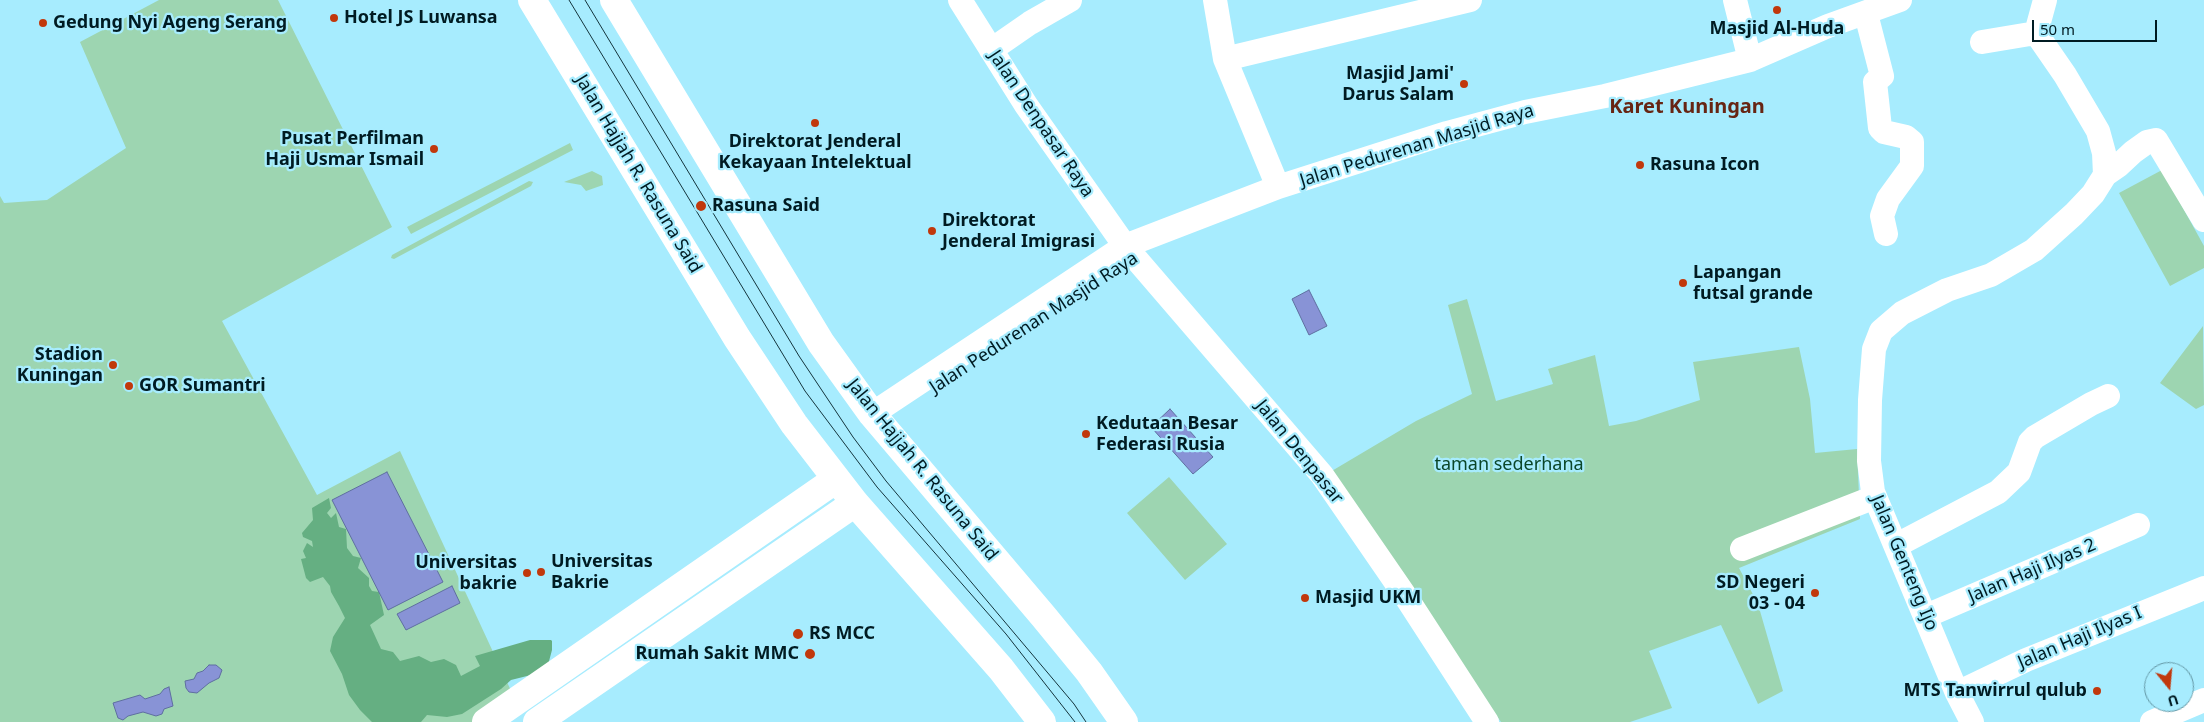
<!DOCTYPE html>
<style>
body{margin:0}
#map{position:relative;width:2204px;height:722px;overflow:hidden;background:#a7ecfe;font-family:"Noto Sans",sans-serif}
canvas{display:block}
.north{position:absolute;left:2144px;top:662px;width:50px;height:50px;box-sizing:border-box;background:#a7ecfe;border:1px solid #6498a6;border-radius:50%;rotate:163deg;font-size:14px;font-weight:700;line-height:20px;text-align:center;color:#001b22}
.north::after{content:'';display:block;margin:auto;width:18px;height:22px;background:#c1380c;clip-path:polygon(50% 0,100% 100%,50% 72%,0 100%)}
.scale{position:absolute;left:2032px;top:20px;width:125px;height:22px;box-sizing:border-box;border:2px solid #001b22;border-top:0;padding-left:6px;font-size:15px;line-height:18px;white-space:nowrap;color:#001b22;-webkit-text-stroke:4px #a7ecfe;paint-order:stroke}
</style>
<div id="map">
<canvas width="2204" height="722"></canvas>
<div class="north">U</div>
<div class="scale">50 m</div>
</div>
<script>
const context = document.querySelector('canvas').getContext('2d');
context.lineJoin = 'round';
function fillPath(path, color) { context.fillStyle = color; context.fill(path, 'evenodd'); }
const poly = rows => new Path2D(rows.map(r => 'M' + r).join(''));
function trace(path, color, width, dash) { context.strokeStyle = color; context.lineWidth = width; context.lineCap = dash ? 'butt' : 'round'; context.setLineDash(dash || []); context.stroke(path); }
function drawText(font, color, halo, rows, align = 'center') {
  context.font = font + ' "Noto Sans",sans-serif'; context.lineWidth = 4.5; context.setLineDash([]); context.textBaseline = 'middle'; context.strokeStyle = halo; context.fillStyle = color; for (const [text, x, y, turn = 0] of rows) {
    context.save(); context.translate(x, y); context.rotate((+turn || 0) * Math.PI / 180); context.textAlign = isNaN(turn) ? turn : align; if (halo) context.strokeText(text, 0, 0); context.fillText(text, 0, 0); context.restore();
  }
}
fillPath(poly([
 [159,0,278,0,392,227,222,321,317,495,400,451,513,695,474,722,0,722,0,196,4,203,47,200,126,148,80,42],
 [570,143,573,150,411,234,407,227],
 [2162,170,2204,246,2204,268,2170,286,2119,193],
 [592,171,602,176,603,185,586,191,581,185,564,182],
 [529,181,533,182,531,186,394,259,391,258,392,255],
 [1467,299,1496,401,1553,384,1548,369,1595,355,1609,426,1636,421,1700,400,1693,362,1799,347,1810,399,1815,453,1857,449,1860,519,1739,568,1758,604,1783,691,1758,704,1721,625,1649,651,1672,708,1630,722,1501,722,1325,475,1416,421,1472,394,1448,305],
 [2203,326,2204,405,2196,409,2160,383],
 [1169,477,1227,544,1185,580,1127,513]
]), '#9dd5b1');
fillPath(poly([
 [329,498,331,508,327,513,331,518,336,513,339,527,346,529,347,548,353,556,361,558,358,568,369,578,369,586,372,591,379,592,384,615,370,625,381,649,393,652,400,661,419,656,431,662,444,659,456,665,461,676,480,666,475,656,530,640,551,640,552,641,552,650,548,665,539,673,511,680,501,689,462,714,447,717,427,715,421,722,372,722,360,710,349,695,342,674,330,651,333,637,345,618,339,606,331,592,330,586,323,577,310,582,306,578,301,559,306,558,303,551,307,543,313,547,312,541,303,537,302,533,313,520,312,508]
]), '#65af82');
const water = poly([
 [1309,290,1327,326,1309,335,1292,299,1309,290],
 [1170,409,1213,457,1193,474,1151,427,1170,409],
 [387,472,443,582,388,610,332,500,387,472],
 [452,586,460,603,406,630,397,614,452,586],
 [209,665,216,665,222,670,219,678,209,683,197,693,189,692,186,688,185,681,194,679,197,673,203,671,209,665],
 [169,687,173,706,164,709,162,714,156,716,143,712,128,716,123,720,118,718,113,703,140,695,145,699,160,694,164,689,169,687]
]);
fillPath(water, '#8893d6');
trace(water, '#5f6fa0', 1);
trace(poly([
 [960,0,1026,105,1125,246,1322,475,1406,597,1487,722],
 [1215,0,1225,59,1278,187],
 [1735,0,1750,60],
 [1866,14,1882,76,1875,82,1880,128,1884,132,1906,137,1912,142,1912,166,1888,199,1882,216,1886,234],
 [1982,42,2036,33],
 [991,50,1030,23,1070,0],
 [1225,59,1470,0],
 [2105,175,2118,166,2133,152,2147,142,2156,140,2204,220],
 [872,414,1125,246,1278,187,1447,133,1525,112,1605,96,1750,60,1828,26,1900,0],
 [1897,545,1998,492,2019,472,2030,442,2035,437,2091,404,2108,396],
 [1742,549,1875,497],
 [1926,616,2138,525],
 [1957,693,2026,660,2204,588],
 [1972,722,1957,693,1873,492,1869,461,1870,400,1874,349,1881,331,1902,313,1947,290,1991,275,2034,250,2074,214,2093,194,2105,175,2104,153,2098,131,2065,75,2036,33,2045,0],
 [2152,722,2204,700]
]), '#fff', 24);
trace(poly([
 [532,0,737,338,794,424,855,503,1001,669,1042,722],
 [614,0,821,343,872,414,1044,617,1089,672,1124,722],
 [486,722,835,480],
 [537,722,855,503]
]), '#fff', 28);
trace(poly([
 [569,0,805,391,877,487,1006,634,1075,722],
 [585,0,799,356,853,437,886,481,1074,704,1086,722]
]), '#15353d', 1);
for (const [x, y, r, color] of [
 [1777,10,5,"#c1380c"],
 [334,18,5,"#c1380c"],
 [43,23,5,"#c1380c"],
 [1464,84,5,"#c1380c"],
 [815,123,5,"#c1380c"],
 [434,149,5,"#c1380c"],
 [1640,165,5,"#c1380c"],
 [701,206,6,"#c1380c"],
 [932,231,5,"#c1380c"],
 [1683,283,5,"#c1380c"],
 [113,365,5,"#c1380c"],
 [129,386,5,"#c1380c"],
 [1086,434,5,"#c1380c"],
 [541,572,5,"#c1380c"],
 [527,573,5,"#c1380c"],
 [1815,593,5,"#c1380c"],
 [1305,598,5,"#c1380c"],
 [798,634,6,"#c1380c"],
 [810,654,6,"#c1380c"],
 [2097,691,5,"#c1380c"]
]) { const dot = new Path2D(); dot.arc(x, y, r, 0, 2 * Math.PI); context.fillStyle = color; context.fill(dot); trace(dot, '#a7ecfe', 2); }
drawText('bold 18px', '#001b22', '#a7ecfe', [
 ["Hotel JS Luwansa",344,18],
 ["Gedung Nyi Ageng Serang",53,23],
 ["Masjid Al-Huda",1777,29,"center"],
 ["Masjid Jami'",1454,74,"right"],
 ["Darus Salam",1454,95,"right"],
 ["Pusat Perfilman",424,139,"right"],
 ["Haji Usmar Ismail",424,160,"right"],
 ["Direktorat Jenderal",815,142,"center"],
 ["Kekayaan Intelektual",815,163,"center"],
 ["Rasuna Icon",1650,165],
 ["Rasuna Said",712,206],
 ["Direktorat",942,221],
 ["Jenderal Imigrasi",942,242],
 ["Lapangan",1693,273],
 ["futsal grande",1693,294],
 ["Stadion",103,355,"right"],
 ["Kuningan",103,376,"right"],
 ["GOR Sumantri",139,386],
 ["Kedutaan Besar",1096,424],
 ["Federasi Rusia",1096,445],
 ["Universitas",551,562],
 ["Bakrie",551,583],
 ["Universitas",517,563,"right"],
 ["bakrie",517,584,"right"],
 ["SD Negeri",1805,583,"right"],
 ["03 - 04",1805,604,"right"],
 ["Masjid UKM",1315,598],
 ["RS MCC",809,634],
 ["Rumah Sakit MMC",799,654,"right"],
 ["MTS Tanwirrul qulub",2087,691,"right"]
], 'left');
drawText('18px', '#001b22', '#a7ecfe', [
 ["Jalan Denpasar Raya",1041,124,56],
 ["Jalan Pedurenan Masjid Raya",1417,146,-17],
 ["Jalan Hajjah R. Rasuna Said",638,174,59],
 ["Jalan Pedurenan Masjid Raya",1034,323,-33],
 ["Jalan Denpasar",1299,452,51],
 ["Jalan Hajjah R. Rasuna Said",922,470,51],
 ["Jalan Genteng Ijo",1904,563,67],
 ["Jalan Haji Ilyas 2",2032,571,-23],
 ["Jalan Haji Ilyas I",2080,638,-23]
]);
drawText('18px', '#0b4628', '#a7ecfe', [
 ["taman sederhana",1509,465]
]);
drawText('bold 20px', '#672513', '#a7ecfe', [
 ["Karet Kuningan",1687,107]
]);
</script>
